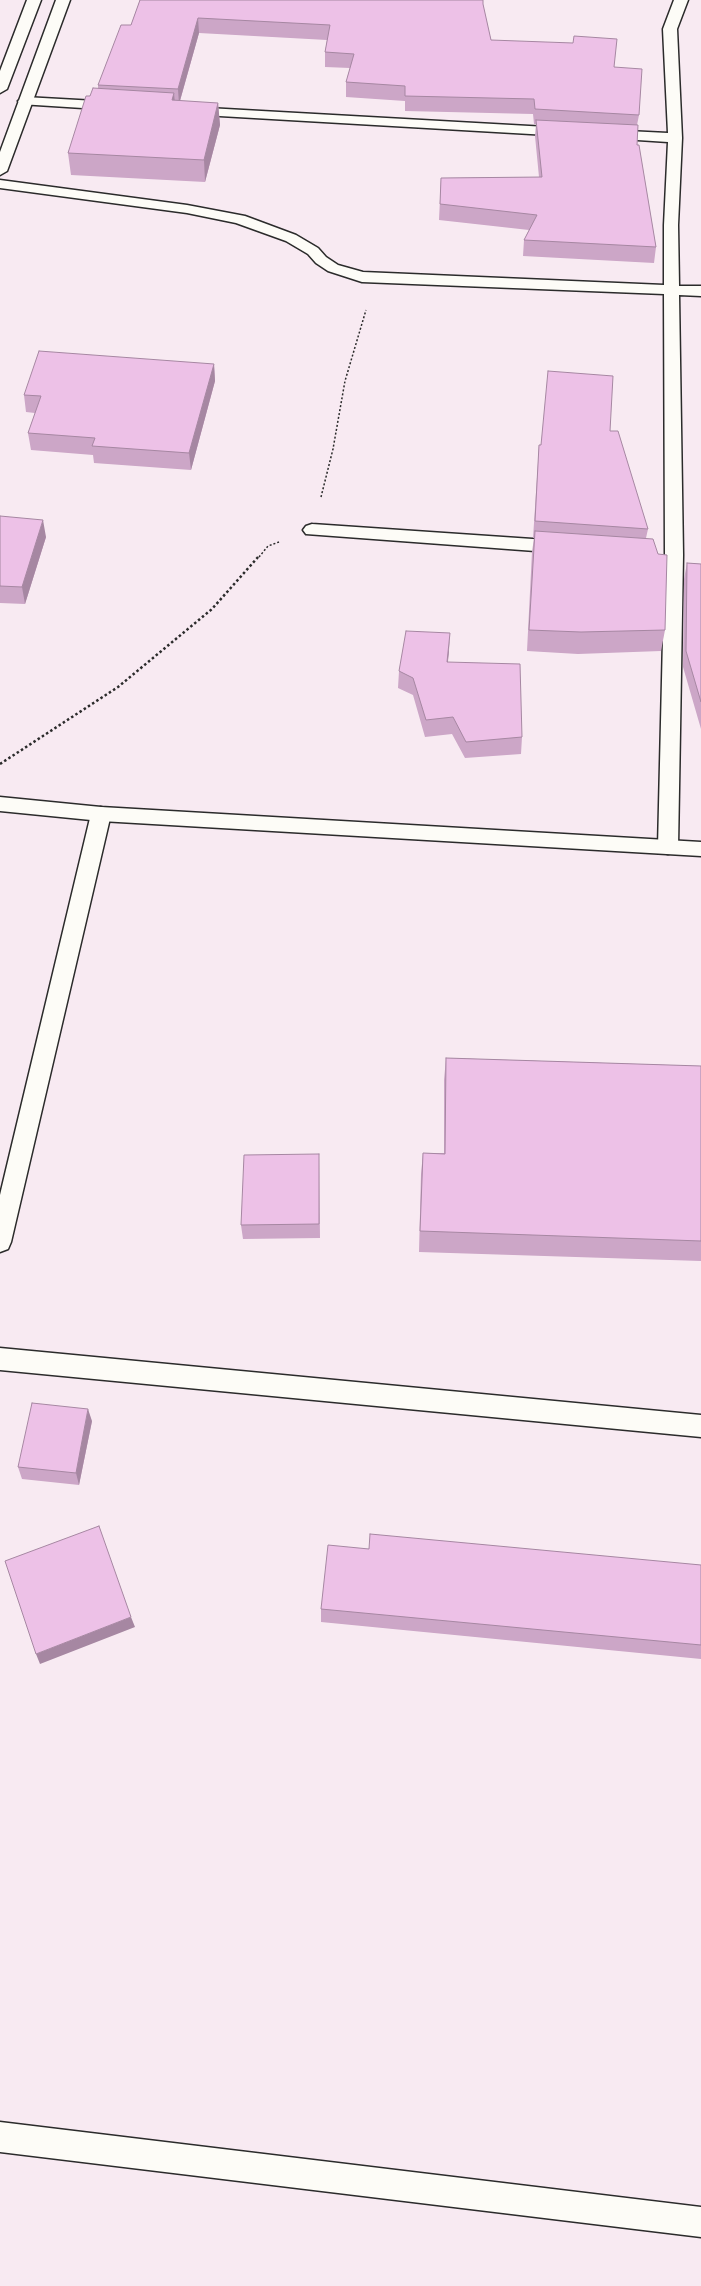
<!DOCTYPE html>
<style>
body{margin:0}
canvas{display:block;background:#f8eaf2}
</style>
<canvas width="701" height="2286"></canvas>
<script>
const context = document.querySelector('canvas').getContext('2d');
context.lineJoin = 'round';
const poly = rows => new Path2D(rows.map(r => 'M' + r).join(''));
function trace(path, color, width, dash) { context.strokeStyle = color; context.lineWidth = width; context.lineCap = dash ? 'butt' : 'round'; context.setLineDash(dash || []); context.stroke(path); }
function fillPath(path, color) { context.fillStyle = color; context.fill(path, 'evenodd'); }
const minor = poly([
 [674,0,688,0,677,29,682,138,678,225,679,286,701,286,701,296,679,295,683,555,678,847,675,852,668,854,661,852,658,847,665,555,664,294,362,282,328,271,316,263,308,254,286,241,236,223,187,213,0,188,0,180,187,205,245,216,296,235,318,248,326,257,338,265,363,272,664,285,664,225,668,142,607,138,600,134,607,130,668,133,663,29,674,0],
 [25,97,114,102,121,106,114,110,20,104,18,101,25,97],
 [190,107,565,128,572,132,565,136,185,114,183,111,190,107],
 [312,524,562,541,568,543,571,547,568,551,562,553,306,534,303,530,306,526,312,524],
 [101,807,108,809,111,814,11,1242,8,1249,0,1252,0,1195,91,814,94,809,101,807],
 [0,1348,701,1415,701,1437,0,1370,0,1348],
 [0,2122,701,2207,701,2237,0,2152,0,2122]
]);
const tertiary = poly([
 [27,0,41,0,7,89,0,93,0,71,27,0],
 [56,0,70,0,7,171,0,175,0,152,56,0],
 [0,797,101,807,701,842,701,856,101,821,0,811,0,797]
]);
trace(minor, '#2b2b2b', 3);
trace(tertiary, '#2b2b2b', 3);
trace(poly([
 [321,497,333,449,345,381,366,310],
 [259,557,268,546,279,542]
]), '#2b2b2b', 1.5, [2, 2]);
trace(poly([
 [0,764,118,687,212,609,259,556]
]), '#2b2b2b', 2.5, [2.5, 2.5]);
fillPath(minor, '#fdfcf7');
fillPath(tertiary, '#fdfcf7');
fillPath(poly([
 [140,0,483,6,491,40,614,67,639,115,637,125,637,145,656,247,654,263,523,256,524,240,529,230,439,220,441,178,539,177,535,136,536,124,534,124,533,114,405,111,405,101,346,97,346,82,350,68,325,67,325,52,327,40,199,33,180,101,218,103,220,125,205,182,71,175,68,153,90,96,98,89,98,85,131,25],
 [214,364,215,381,191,470,94,463,93,455,31,450,28,433,35,413,26,412,24,395],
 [610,431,648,529,646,538,665,630,661,651,578,654,527,651,532,552,534,538,533,538,538,462,539,445],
 [0,516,46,537,25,604,0,603],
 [687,563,701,564,701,729,683,667,684,579],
 [449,650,448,662,522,737,521,754,465,758,452,734,425,737,413,695,398,688,399,671],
 [446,1058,701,1066,701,1261,419,1252,421,1174,423,1153,444,1153,444,1080],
 [319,1154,320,1238,243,1239,241,1225],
 [92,1421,79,1485,22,1479,18,1467],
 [369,1549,701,1565,701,1659,321,1622,321,1609]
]), '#cca6c7');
fillPath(poly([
 [198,18,199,33,179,104,178,89],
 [174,93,176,115,172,100],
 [218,103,220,125,205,182,204,160],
 [214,364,215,381,191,470,189,453],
 [43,520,46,537,25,604,22,587],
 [450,633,449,650,446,679,447,662],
 [88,1409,92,1421,79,1485,76,1473],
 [131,1617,135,1627,40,1664,36,1654]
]), '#a687a2');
const building = poly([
 [140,0,483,0,483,4,491,40,573,43,574,36,617,39,614,67,642,69,639,115,535,109,534,99,405,96,405,86,346,82,354,54,325,52,330,25,198,18,178,89,98,85,121,25,131,25,140,0],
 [93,88,174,93,172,100,218,103,204,160,68,153,86,96,90,96,93,88],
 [536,120,638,125,637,145,639,145,656,247,524,240,537,215,440,204,441,178,542,177,536,120],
 [39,351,214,364,189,453,92,446,95,438,28,433,41,396,24,395,39,351],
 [548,371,613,376,610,431,618,431,648,529,535,521,539,445,541,445,548,371],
 [0,516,43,520,22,587,0,586,0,516],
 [535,531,653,539,658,554,667,555,665,630,581,632,529,630,535,531],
 [687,563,701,564,701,702,686,651,687,563],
 [406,631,450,633,447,662,520,664,522,737,466,742,453,717,426,720,413,678,399,671,406,631],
 [446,1058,701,1066,701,1241,420,1231,423,1153,445,1154,446,1058],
 [319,1154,319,1224,241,1225,244,1155,319,1154],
 [32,1403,88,1409,76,1473,18,1467,32,1403],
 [99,1526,131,1617,36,1654,5,1561,99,1526],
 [370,1534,701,1565,701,1645,321,1609,328,1545,369,1549,370,1534]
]);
fillPath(building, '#edc1e7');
trace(building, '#a687a2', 1);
</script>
